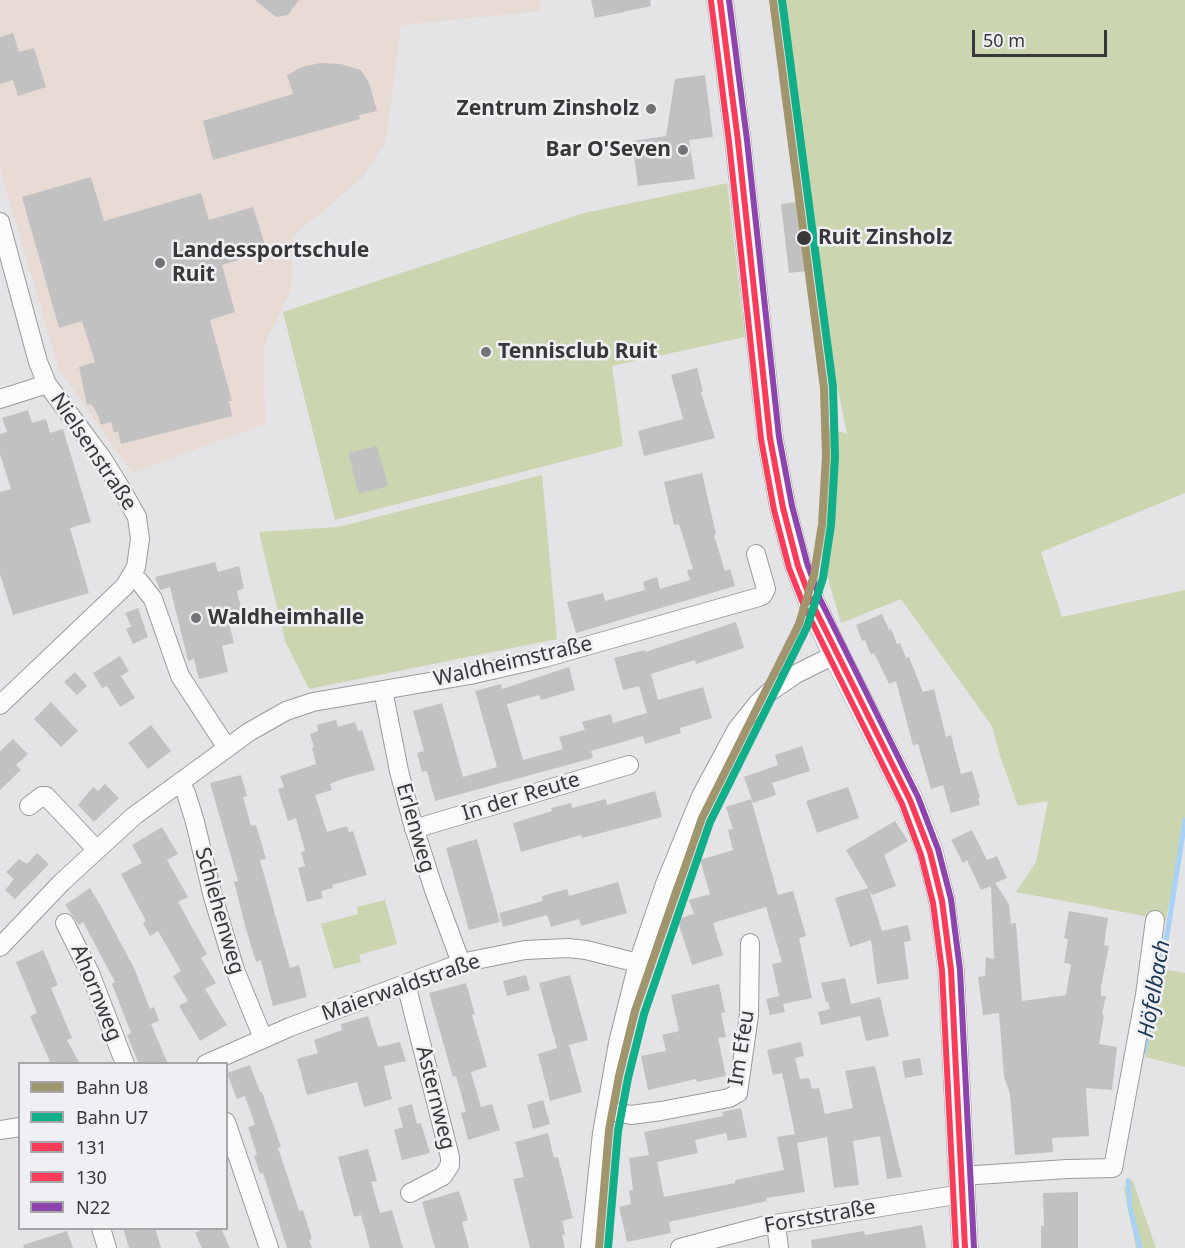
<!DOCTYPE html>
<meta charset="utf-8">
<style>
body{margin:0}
#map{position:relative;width:1185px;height:1248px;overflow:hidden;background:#e4e3e6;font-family:"Noto Sans",sans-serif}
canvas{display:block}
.legend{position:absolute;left:18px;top:1062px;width:210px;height:168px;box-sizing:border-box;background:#f0eff4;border:2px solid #a6a6aa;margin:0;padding:8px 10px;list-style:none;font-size:18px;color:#38383a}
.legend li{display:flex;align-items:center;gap:12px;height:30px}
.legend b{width:30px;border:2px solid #a6a6aa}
.scale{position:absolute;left:972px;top:30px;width:135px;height:27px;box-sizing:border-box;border:3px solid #38383a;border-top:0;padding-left:8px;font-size:18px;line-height:21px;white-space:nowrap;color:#38383a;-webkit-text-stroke:4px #f0eff4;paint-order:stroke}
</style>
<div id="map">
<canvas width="1185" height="1248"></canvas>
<ul class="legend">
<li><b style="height:8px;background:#a0956c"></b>Bahn U8</li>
<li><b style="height:8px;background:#10ae89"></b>Bahn U7</li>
<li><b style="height:8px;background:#f83c5a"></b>131</li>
<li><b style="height:8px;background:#f83c5a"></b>130</li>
<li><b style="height:8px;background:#8e44ad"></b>N22</li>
</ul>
<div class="scale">50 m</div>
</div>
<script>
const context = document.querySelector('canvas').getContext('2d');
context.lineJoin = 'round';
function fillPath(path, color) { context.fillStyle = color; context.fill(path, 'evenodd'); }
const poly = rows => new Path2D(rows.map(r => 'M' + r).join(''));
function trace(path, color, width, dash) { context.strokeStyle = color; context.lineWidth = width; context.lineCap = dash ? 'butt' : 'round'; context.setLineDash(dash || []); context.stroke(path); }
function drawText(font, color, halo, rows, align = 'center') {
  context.font = font + ' "Noto Sans",sans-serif'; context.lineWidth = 5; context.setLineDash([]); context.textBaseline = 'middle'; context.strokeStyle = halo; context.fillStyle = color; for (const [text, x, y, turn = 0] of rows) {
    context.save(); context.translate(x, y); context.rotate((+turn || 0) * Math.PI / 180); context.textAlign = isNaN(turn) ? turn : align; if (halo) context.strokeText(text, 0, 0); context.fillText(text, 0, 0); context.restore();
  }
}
fillPath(poly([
 [0,0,540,0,541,11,401,25,386,141,362,178,293,236,291,290,264,346,265,424,132,473,59,369,0,169]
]), '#e7dbd4');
fillPath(poly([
 [783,0,1185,0,1185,493,1041,552,1062,617,1185,590,1185,824,1166,920,1016,892,1036,862,1048,801,1018,806,1000,756,992,726,901,599,841,623,820,551,820,519,827,427,847,434,824,322,806,161],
 [727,183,745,337,612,366,623,446,335,520,283,312,584,213],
 [542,475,557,639,309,689,285,641,259,532,338,527],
 [385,900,397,944,359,955,361,962,334,969,321,924,358,914,357,907],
 [1159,968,1185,973,1185,1067,1145,1057],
 [1132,1179,1156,1248,1136,1248,1124,1188]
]), '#cbd6b0');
trace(poly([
 [1144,1052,1163,961,1185,820],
 [1128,1181,1130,1208,1140,1248]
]), '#a7d2f5', 5);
fillPath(poly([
 [255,0,299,0,288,15,276,17],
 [591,0,650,0,651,6,595,18],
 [13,33,19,52,34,48,46,87,18,96,13,80,0,84,0,37],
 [320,63,340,64,361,70,369,83,377,111,359,115,360,119,213,160,203,121,293,94,287,75,302,67],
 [705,75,713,137,689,140,695,179,638,186,632,141,666,136,675,79],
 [91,177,104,221,201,193,209,220,253,207,267,251,222,265,235,312,210,320,232,401,229,401,232,416,121,444,118,431,114,433,111,422,101,425,98,415,91,404,87,405,79,367,95,362,82,321,59,328,22,197],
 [797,202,807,271,789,273,781,204],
 [697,368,703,391,701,392,715,438,644,456,638,431,683,419,671,375],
 [28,410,32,423,46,419,50,433,63,429,91,522,70,528,89,593,13,615,0,574,0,492,11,489,0,454,0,434,7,432,2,418],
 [377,446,388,486,359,494,348,453],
 [702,473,716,534,714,535,725,571,730,569,735,586,576,633,567,602,603,593,605,601,645,590,643,582,657,577,660,589,690,580,687,570,693,569,679,524,674,525,664,482],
 [215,562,218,572,239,566,244,588,237,591,244,619,229,623,234,643,222,646,228,672,199,679,194,659,188,661,170,587,160,590,155,577],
 [138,608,148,637,133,644,126,629,138,623,131,626,125,613],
 [882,614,889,630,891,629,897,644,900,643,906,658,909,657,923,692,934,689,946,737,951,735,961,774,972,771,980,797,978,798,980,805,951,813,943,785,931,789,918,744,913,745,896,681,889,684,874,653,871,655,865,640,862,641,856,625],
 [736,622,744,648,696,664,695,660,651,674,658,700,703,687,712,718,680,728,681,733,645,744,643,736,619,743,591,751,593,758,435,801,427,771,422,772,417,753,424,751,413,711,442,703,463,777,497,767,475,691,501,684,502,689,569,667,575,690,541,700,539,695,507,704,523,760,563,749,559,737,585,730,582,722,611,714,613,723,647,713,639,686,623,690,614,658,645,650,645,652],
 [120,656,129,671,121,676,135,698,120,707,107,686,102,688,93,673],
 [75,672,87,686,77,695,64,682],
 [51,702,78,731,61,747,34,719],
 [336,720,338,727,355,722,358,731,362,730,375,770,339,780,330,784,332,790,315,795,327,832,347,826,349,832,353,831,367,875,332,885,333,888,321,891,323,898,307,902,298,868,305,866,301,852,305,851,296,818,288,821,278,789,284,787,280,776,316,764,312,748,314,747,310,734,318,731,317,725],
 [151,725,171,751,148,769,128,743],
 [13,739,28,754,16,765,21,770,0,790,0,751],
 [802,746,810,771,772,783,776,795,753,803,744,777,778,765,775,755],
 [241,775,247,796,243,797,251,826,256,825,266,859,260,860,290,968,299,965,307,997,273,1006,261,960,256,962,246,929,234,882,238,881,210,783],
 [105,784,119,798,94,822,78,805,93,787,98,791],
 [848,787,859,818,817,833,806,801],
 [655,791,662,817,582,838,581,835,521,852,513,823,552,811,551,808,571,803,572,808,606,799,607,805],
 [751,799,778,895,793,891,806,936,799,938,812,998,783,1004,785,1012,770,1015,766,999,779,996,772,964,782,962,766,907,713,923,723,955,692,965,677,919,694,914,689,900,710,894,700,860,733,850,728,830,733,829,726,807],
 [895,821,908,841,884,855,896,886,872,895,869,890,882,931,908,925,911,941,904,942,909,979,877,984,871,940,850,947,835,898,868,888,846,850],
 [162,827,178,854,167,860,188,897,178,902,207,954,201,958,216,983,205,989,227,1025,200,1041,179,1006,188,1001,173,976,181,971,158,931,150,936,143,923,146,921,121,874,142,863,132,845],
 [972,830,987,860,997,856,1007,878,995,883,1009,904,1011,924,1016,923,1022,1001,1066,995,1071,964,1064,963,1068,939,1064,938,1069,911,1108,918,1104,945,1109,946,1101,987,1101,996,1106,996,1102,1014,1104,1015,1099,1044,1117,1047,1112,1090,1086,1088,1089,1136,1052,1138,1053,1152,1015,1155,1010,1094,1004,1076,999,1013,983,1015,978,977,985,976,986,957,994,959,991,886,981,890,967,860,963,863,951,840],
 [477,839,500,922,469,930,446,848],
 [37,853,49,864,15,899,5,890,14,879,6,872,19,859,27,864],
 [618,882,627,913,581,926,579,919,551,927,547,915,503,927,499,913,543,901,542,896,567,889,569,896],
 [90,888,102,908,134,968,150,1009,154,1007,159,1021,151,1024,168,1064,139,1064,127,1035,131,1033,112,984,115,982,83,922,79,925,65,905],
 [43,950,58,985,51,988,72,1038,67,1040,80,1064,51,1064,30,1016,37,1013,16,962],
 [526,975,530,990,507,996,503,981],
 [570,975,588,1040,569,1045,582,1092,550,1101,538,1054,557,1048,539,983],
 [845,978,851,1004,880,997,889,1036,866,1041,860,1016,821,1025,818,1012,830,1009,828,1002,826,1002,821,983],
 [466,983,475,1014,472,1015,487,1067,471,1072,481,1107,492,1104,500,1130,468,1140,461,1113,466,1112,456,1076,453,1077,429,993],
 [719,984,725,1012,721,1013,726,1037,718,1038,726,1076,697,1082,696,1079,648,1090,641,1056,666,1051,662,1035,679,1031,671,995],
 [368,1016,378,1047,400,1042,406,1061,384,1066,392,1099,364,1107,357,1082,307,1095,297,1059,318,1053,314,1040,342,1030,341,1024],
 [801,1042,804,1056,795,1058,800,1079,809,1078,812,1089,819,1088,825,1114,853,1108,845,1071,875,1066,902,1177,887,1179,880,1136,853,1141,859,1185,834,1188,827,1137,797,1143,805,1192,766,1198,767,1201,669,1222,671,1233,627,1242,619,1207,631,1204,629,1191,633,1190,629,1158,649,1155,644,1132,723,1116,722,1112,741,1108,747,1137,728,1141,726,1133,695,1140,698,1153,657,1162,664,1197,735,1183,735,1180,784,1170,777,1137,795,1134,782,1073,773,1075,767,1050],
 [920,1058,923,1075,905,1078,902,1061],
 [250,1065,260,1092,262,1092,281,1147,278,1148,299,1211,303,1210,312,1239,309,1240,312,1248,287,1248,263,1173,260,1174,254,1156,257,1155,248,1127,255,1125,245,1096,237,1099,227,1073],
 [543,1100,550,1124,533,1129,527,1105],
 [412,1104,417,1124,421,1123,430,1153,402,1160,394,1130,403,1127,398,1108],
 [548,1133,554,1158,558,1157,573,1218,562,1221,565,1234,562,1235,565,1248,530,1248,513,1179,524,1177,515,1142],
 [368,1149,377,1181,371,1182,380,1213,392,1210,403,1248,370,1248,361,1215,354,1217,338,1157],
 [459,1191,468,1220,462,1222,469,1248,435,1248,422,1202],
 [1078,1192,1078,1248,1041,1248,1041,1226,1044,1226,1043,1193],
 [922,1225,926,1248,812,1248,811,1240,864,1231,865,1235],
 [123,1228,155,1228,161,1248,129,1248],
 [205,1228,221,1228,230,1248,202,1248,195,1233],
 [67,1231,73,1248,24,1248,23,1245]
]), '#c2c1c2');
const minor = poly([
 [0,222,38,362,47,384,102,458,120,487,137,517,140,539,136,567,125,586,0,705],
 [0,399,47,384],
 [131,577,139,581,153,599,180,676,227,748],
 [383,690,399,771,412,821,434,890,461,963],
 [180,782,186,793,195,822,213,897,235,970,263,1038],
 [29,806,42,796,46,796,96,849],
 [414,829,629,765],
 [65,923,90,973,125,1064],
 [0,947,62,882,134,816,249,732,286,711,313,702,470,675,544,658,759,597,763,595,766,589,756,554],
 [406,984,450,1157,450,1165,443,1176,410,1193],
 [206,1064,290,1027,461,963,525,950,568,948,586,950,638,963],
 [606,1110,631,1115,661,1111,729,1098,738,1093,749,1015,750,943],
 [226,1122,269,1248],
 [0,1130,20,1127],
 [961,1176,1067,1169,1113,1168,1145,995,1155,920],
 [776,1224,779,1248],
 [101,1228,107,1248],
 [590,1248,602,1133,618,1043,638,963,665,884,701,796,737,729,757,704,768,693,796,674,836,654],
 [680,1248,763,1226,962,1194]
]);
const secondary = poly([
 [720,0,738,141,770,438,783,508,798,566,812,603,836,654,910,800,930,852,942,901,951,970,965,1248]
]);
trace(minor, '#9b9a9d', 20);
trace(secondary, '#9b9a9d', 27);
trace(minor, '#fbfbfb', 18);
trace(secondary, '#fbfbfb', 26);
trace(poly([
 [720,0,738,141,770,438,783,508,798,566,812,603,910,800,930,852,942,901,951,970,965,1248]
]), '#f83c5a', 6);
trace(poly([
 [711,1,729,142,761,439,774,510,789,568,804,606,902,804,921,855,933,903,942,971,956,1248]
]), '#f83c5a', 6);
trace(poly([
 [729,0,747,140,779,437,792,506,807,563,820,599,918,797,938,849,951,899,960,970,974,1248]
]), '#8e44ad', 6);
trace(poly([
 [599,1248,609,1130,619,1076,635,1011,702,818,799,624,814,575,822,524,826,456,824,388,773,0]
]), '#a0956c', 8);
trace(poly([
 [608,1248,618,1131,628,1078,644,1014,710,822,807,627,823,578,831,525,835,457,833,387,782,0]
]), '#10ae89', 8);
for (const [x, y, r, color] of [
 [651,109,6,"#747476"],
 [683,150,6,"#747476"],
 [804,238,8,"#38383a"],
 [160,263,6,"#747476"],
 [486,352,6,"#747476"],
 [196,618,6,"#747476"]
]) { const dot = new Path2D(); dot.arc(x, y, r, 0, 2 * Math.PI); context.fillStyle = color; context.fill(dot); trace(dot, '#f0eff4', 2); }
drawText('bold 21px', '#38383a', '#f0eff4', [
 ["Zentrum Zinsholz",639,109,"right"],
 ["Bar O'Seven",671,150,"right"],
 ["Landessportschule",172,251],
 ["Ruit",172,275],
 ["Tennisclub Ruit",498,352],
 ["Waldheimhalle",208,618]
], 'left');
drawText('bold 21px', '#38383a', '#f0eff4', [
 ["Ruit Zinsholz",818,238]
], 'left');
drawText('21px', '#38383a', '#f0eff4', [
 ["Nielsenstraße",93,452,56],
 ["Waldheimstraße",513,662,-13],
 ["In der Reute",521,797,-17],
 ["Erlenweg",415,828,74],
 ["Schlehenweg",219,911,74],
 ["Maierwaldstraße",401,988,-19],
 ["Ahornweg",96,993,68],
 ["Im Efeu",742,1048,-81],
 ["Asternweg",435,1098,76],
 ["Forststraße",820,1217,-10]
]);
drawText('italic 22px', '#183952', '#f0eff4', [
 ["Höfelbach",1155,989,-80]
]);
</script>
